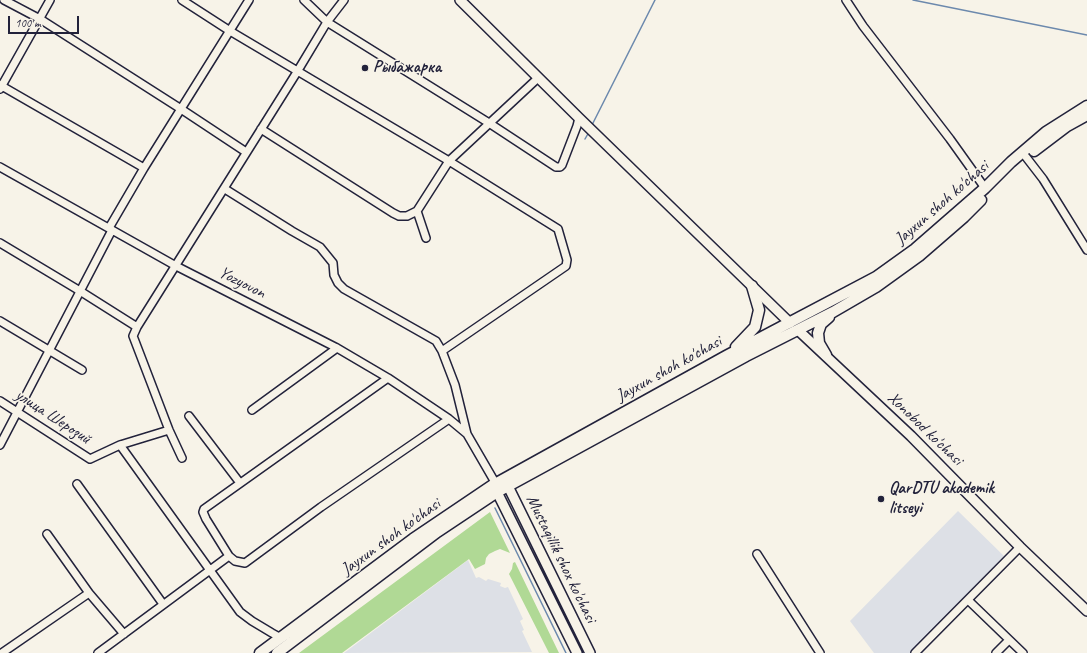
<!DOCTYPE html>
<meta charset="utf-8">
<style>
body{margin:0}
#map{position:relative;width:1087px;height:653px;overflow:hidden;background:#f7f3e8;font-family:Caveat,sans-serif}
canvas{display:block}
.scale{position:absolute;left:8px;top:16px;width:71px;height:18px;box-sizing:border-box;border:2px solid #22223b;border-top:0;padding-left:5px;font-size:12px;line-height:14px;white-space:nowrap;color:#22223b;-webkit-text-stroke:3px #f7f3e8;paint-order:stroke}
</style>
<div id="map">
<canvas width="1087" height="653"></canvas>
<div class="scale">100 m</div>
</div>
<script>
const context = document.querySelector('canvas').getContext('2d');
context.lineJoin = 'round';
function fillPath(path, color) { context.fillStyle = color; context.fill(path, 'evenodd'); }
const poly = rows => new Path2D(rows.map(r => 'M' + r).join(''));
function trace(path, color, width, dash) { context.strokeStyle = color; context.lineWidth = width; context.lineCap = dash ? 'butt' : 'round'; context.setLineDash(dash || []); context.stroke(path); }
function drawText(font, color, halo, rows, align = 'center') {
  context.font = font + ' Caveat,sans-serif'; context.lineWidth = 3.5; context.setLineDash([]); context.textBaseline = 'middle'; context.strokeStyle = halo; context.fillStyle = color; for (const [text, x, y, turn = 0] of rows) {
    context.save(); context.translate(x, y); context.rotate((+turn || 0) * Math.PI / 180); context.textAlign = isNaN(turn) ? turn : align; if (halo) context.strokeText(text, 0, 0); context.fillText(text, 0, 0); context.restore();
  }
}
fillPath(poly([
 [958,511,1004,556,910,653,874,653,850,621],
 [468,560,476,578,479,577,486,581,488,579,501,583,500,586,505,588,508,587,523,619,520,621,524,630,522,631,532,652,344,653]
]), '#dde0e6');
fillPath(poly([
 [490,512,510,553,500,549,495,551,489,554,486,558,485,564,475,569,469,559,342,653,299,653],
 [515,562,559,653,549,653,509,574,512,569,513,563]
]), '#b0d995');
trace(poly([
 [913,0,1087,35],
 [592,125,655,0],
 [585,139,589,132],
 [495,508,566,653]
]), '#6c89ad', 1.5);
const minor = poly([
 [4,0,40,19,181,109,246,152],
 [182,0,230,31,449,161,558,229,567,260,566,266,442,351],
 [304,0,327,22,489,123,556,167,560,167,562,165,577,126,579,118],
 [846,0,863,26,950,139,985,188],
 [0,85,144,168],
 [0,89,50,0],
 [261,129,393,213,399,216,407,216,417,211,449,161,538,78],
 [1026,157,1043,179,1087,250],
 [0,167,176,266,337,348,388,378,449,419,467,434],
 [225,189,292,231,320,247,333,263,334,275,338,283,344,289,436,341,442,351,455,385,467,434,496,484],
 [417,211,426,238],
 [109,228,144,168,249,0],
 [0,243,80,291,137,327],
 [0,321,82,370],
 [388,378,204,509,203,512,206,519,229,556,235,561,245,563,321,507,449,419],
 [0,401,90,459,120,445,169,430],
 [252,410,337,348],
 [189,416,240,483],
 [0,445,112,230],
 [120,445,240,612,252,621,272,633,281,638],
 [182,458,169,430,133,336,137,327,297,72,327,22,344,0],
 [77,484,163,604],
 [47,534,89,593,124,634],
 [757,554,820,653],
 [968,600,1023,653],
 [2,653,89,593],
 [98,653,229,556],
 [915,653,1020,547],
 [996,653,1009,640]
]);
const major = poly([
 [460,0,579,118,790,323],
 [798,330,911,436,1020,547,1087,611],
 [505,480,590,653],
 [494,486,577,653]
]);
const highway = poly([
 [1034,151,1067,126,1087,115],
 [736,347,755,327,759,310,752,286],
 [826,355,819,343,818,333,821,324,829,317],
 [260,653,413,539,493,485,726,356,876,277,915,249,985,188,1011,162,1046,132,1087,106],
 [277,653,437,532,497,492,746,356,833,312,876,287,919,256,964,217,981,200]
]);
trace(minor, '#22223b', 10);
trace(major, '#22223b', 12);
trace(highway, '#22223b', 13);
trace(minor, '#f7f3e8', 7);
trace(major, '#f7f3e8', 9);
trace(highway, '#f7f3e8', 10);
for (const [x, y, r, color] of [
 [365,68,4,"#22223b"],
 [881,499,4,"#22223b"]
]) { const dot = new Path2D(); dot.arc(x, y, r, 0, 2 * Math.PI); context.fillStyle = color; context.fill(dot); trace(dot, '#f7f3e8', 1.5); }
drawText('bold 17px', '#22223b', '#f7f3e8', [
 ["Рыбажарка",373,68],
 ["QarDTU akademik",889,489],
 ["litseyi",889,509]
], 'left');
drawText('17px', '#22223b', '#f7f3e8', [
 ["Jayxun shoh ko'chasi",942,203,-41],
 ["Yozyovon",242,283,27],
 ["Jayxun shoh ko'chasi",669,369,-29],
 ["улица Шерозий",53,417,33],
 ["Xonobod ko'chasi",925,429,44],
 ["Jayxun shoh ko'chasi",391,537,-36],
 ["Mustaqillik shox ko'chasi",561,559,64]
]);
</script>
